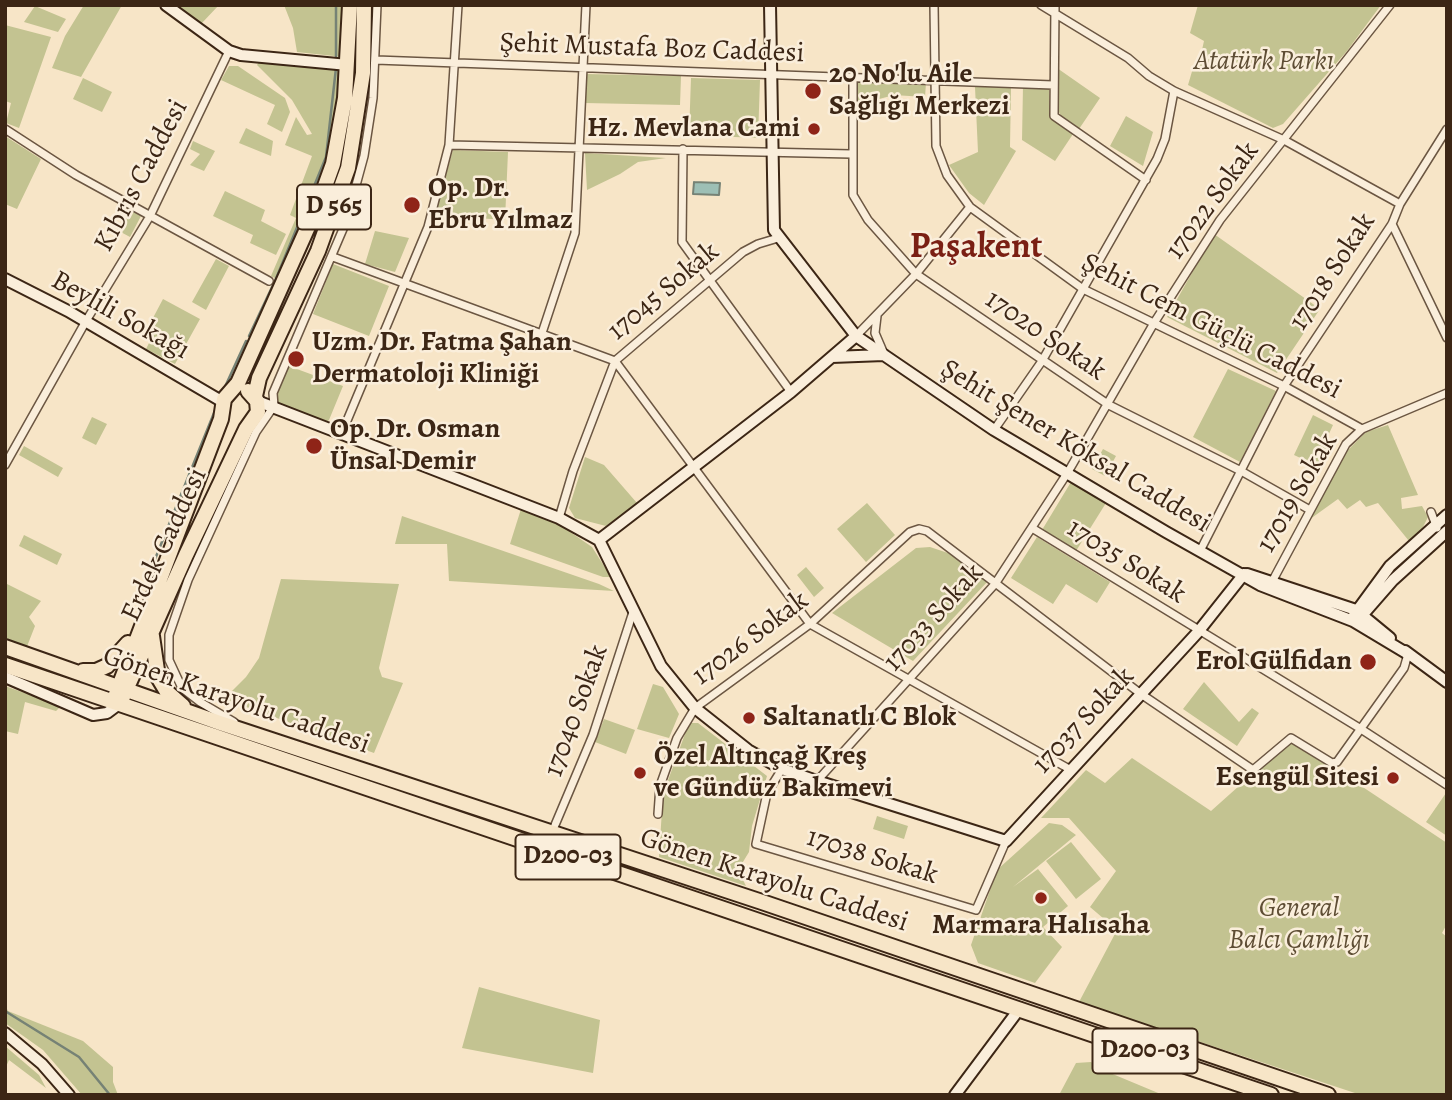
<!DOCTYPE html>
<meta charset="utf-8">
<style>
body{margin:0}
#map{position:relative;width:1452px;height:1100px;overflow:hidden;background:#f7e5c7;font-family:Alegreya,serif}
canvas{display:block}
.frame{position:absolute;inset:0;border:7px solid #3c2615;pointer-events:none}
</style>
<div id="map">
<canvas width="1452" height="1100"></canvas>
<div class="frame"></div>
</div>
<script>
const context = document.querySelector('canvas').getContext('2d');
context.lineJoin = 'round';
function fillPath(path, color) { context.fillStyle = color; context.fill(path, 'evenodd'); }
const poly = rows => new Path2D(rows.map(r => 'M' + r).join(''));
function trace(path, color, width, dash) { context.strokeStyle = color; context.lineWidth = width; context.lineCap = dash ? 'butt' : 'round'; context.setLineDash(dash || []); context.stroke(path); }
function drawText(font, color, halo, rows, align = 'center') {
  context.font = font + ' Alegreya,serif'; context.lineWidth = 5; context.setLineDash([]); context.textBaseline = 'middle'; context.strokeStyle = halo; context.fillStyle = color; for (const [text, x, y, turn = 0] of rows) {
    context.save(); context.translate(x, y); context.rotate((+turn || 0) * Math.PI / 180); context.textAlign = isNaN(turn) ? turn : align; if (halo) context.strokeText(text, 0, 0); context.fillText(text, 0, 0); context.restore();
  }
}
fillPath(poly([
 [84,5,122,5,81,77,52,68,65,36],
 [178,5,219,5,201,24],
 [284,5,343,5,343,57,297,52,293,28],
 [1198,5,1381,5,1347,51,1283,124,1273,128,1188,85,1193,68,1198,68,1204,41,1190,33],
 [35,6,66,19,58,32,24,22],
 [5,25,51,37,19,128,6,123,11,103,5,101],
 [259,62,339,69,342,84,329,166,280,281,271,276,296,218,290,215,312,156,285,145,296,117,307,135,312,134,292,100,257,65],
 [229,66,238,66,285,98,290,112,282,132,267,124,275,105,221,80],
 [1057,68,1100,98,1079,129,1063,119,1056,107],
 [586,74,681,76,680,105,585,103],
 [83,78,112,92,102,112,73,99],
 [691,78,760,80,758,138,689,135],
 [856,80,926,83,925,97,894,95,857,105],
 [1023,86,1049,88,1050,118,1073,134,1055,161,1022,140],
 [975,87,1011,87,1010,147,1016,151,984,205,969,193,949,165,978,152],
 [1126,116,1153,132,1143,166,1110,146],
 [246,128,273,141,271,156,239,143],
 [5,136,41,159,17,209,5,204],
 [193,141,215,151,204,171,190,165,200,154,190,149],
 [453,150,508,152,505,220,435,215],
 [585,153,666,158,638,162,620,174,587,190],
 [225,191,265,210,261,221,286,234,276,255,250,243,253,235,213,216],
 [128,209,141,216,130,237,117,230],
 [375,231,409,238,395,272,365,264],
 [1214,234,1320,309,1277,373,1167,317],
 [216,259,229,266,206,310,192,302],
 [333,264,389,286,369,336,313,314],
 [163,299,200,319,175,364,146,349,152,337,145,333],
 [286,365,343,386,329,420,325,423,276,405,275,393],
 [1228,369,1276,391,1240,462,1193,437],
 [1313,415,1333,425,1327,438,1334,442,1322,468,1294,455],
 [92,417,107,424,96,445,82,438],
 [1388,425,1418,495,1401,498,1402,509,1422,506,1428,517,1423,527,1409,541,1378,503,1366,507,1360,500,1347,509,1338,499,1306,522,1341,457,1366,432],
 [24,446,63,468,58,477,19,455],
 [1103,449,1116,456,1105,476,1092,469],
 [585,457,604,465,637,503,606,526,575,518,569,508],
 [1071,482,1106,503,1076,551,1042,530],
 [867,503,895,535,866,562,837,529],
 [521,509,560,525,592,547,611,577,603,577,510,544],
 [402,516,599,584,614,591,449,581,447,544,395,544],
 [24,535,62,554,57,565,19,546],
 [1037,537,1110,582,1097,603,1066,584,1053,604,1011,578],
 [930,547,948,553,989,580,913,661,832,613,916,548],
 [806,567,824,588,814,597,797,575],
 [281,579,399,584,379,668,382,677,403,683,374,753,224,699,246,677,259,658],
 [5,583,41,601,29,617,35,626,26,649,5,642],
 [1204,682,1239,722,1252,708,1259,713,1237,746,1183,709],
 [653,684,663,687,679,714,669,738,637,729],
 [5,686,61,706,56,711,25,702,18,734,5,731],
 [604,719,635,730,626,754,595,742],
 [689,723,698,723,767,776,752,826,749,852,738,870,746,886,659,857,663,794],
 [1295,742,1447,843,1447,924,1442,933,1447,937,1447,1095,1361,1095,1079,1002,1117,930,1090,907,1116,871,1069,818,1041,818,1086,770,1105,783,1132,758,1211,811,1287,743],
 [1446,793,1447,794,1447,836,1426,822],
 [877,816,908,826,904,839,873,829],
 [1049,823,1062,825,1076,835,1013,887,1038,869,1068,906,1043,927,1062,947,1035,983,978,963,971,945,997,870],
 [1071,842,1101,879,1076,899,1046,861],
 [479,987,600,1020,593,1073,462,1048],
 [5,1005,8,1011,83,1041,113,1067,113,1082,118,1095,82,1095,43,1050,5,1023],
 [5,1046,39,1075,46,1088,9,1060,5,1069],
 [1091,1062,1103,1070,1163,1095,1059,1095,1076,1063]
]), '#c3c391');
const water = poly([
 [694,182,720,183,719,195,693,194,694,182]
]);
fillPath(water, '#9dbfb5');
trace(water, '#768275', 2);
trace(poly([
 [336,58,336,5],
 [275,281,326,157,336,68],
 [249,336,273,285],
 [224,389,246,341],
 [149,574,216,408],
 [5,1011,79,1057,110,1095]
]), '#768275', 2.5);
const street = poly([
 [934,5,936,146,947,175,970,207,1083,289,1284,386,1362,429],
 [1041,5,1128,58,1149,76,1174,91,1284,140,1400,204],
 [1055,5,1054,116,1146,180],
 [376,60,1053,85],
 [853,77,853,195,868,220,916,274,1109,405,1241,471,1310,510],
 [5,129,76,175,269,281],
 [449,145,851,154],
 [683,149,682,242,791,392],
 [1392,224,1447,338],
 [333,257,615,361,810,624,1071,770],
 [877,316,875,333,884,354],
 [541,336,575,233,586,5],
 [856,336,916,274,970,207],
 [994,430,1042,361,1157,159,1165,139,1174,91],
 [341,435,428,227,449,145,458,5],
 [5,465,86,321,150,216,229,51],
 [1431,512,1437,528],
 [559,518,573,471,615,361,743,252,758,244,778,238],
 [1032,528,1361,729,1447,785],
 [1200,551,1284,386,1392,224,1400,204,1447,129],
 [1273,580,1346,444,1362,429,1447,393],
 [234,722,200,702,182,688,169,660,169,635,188,580,256,432,274,406,273,393,346,222,364,156,373,98,377,5],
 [782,769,767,793,756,844,976,910,1006,841],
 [817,781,995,584,1068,472,1154,323,1220,220,1390,5],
 [658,814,660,786,677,738,695,708,810,624,910,532,919,529,927,531,1141,694,1253,770,1291,738,1332,763,1337,762,1404,668,1408,654],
 [555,825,593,735,633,612]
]);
const secondary = poly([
 [166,5,229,51,241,55,348,65],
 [770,5,774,230,856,336,994,430,1166,532,1260,585,1353,621,1408,654],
 [5,279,68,311,223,402],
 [832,357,884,355],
 [257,401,559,518,599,540,661,666,695,708,748,750,782,769,817,781,1006,841,1198,632,1244,574],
 [599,540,791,392,856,336],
 [1247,574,1356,610,1390,638],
 [1354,615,1390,566,1447,515],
 [1359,619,1393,580,1447,531],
 [1405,651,1447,682],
 [5,677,93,715,107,713,123,701],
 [5,1033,42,1064,69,1095],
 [955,1095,1020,1008]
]);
const highway = poly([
 [255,396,259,378,318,251,348,168,363,73,364,5],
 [152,636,158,677,167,692,183,706],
 [5,647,220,723,762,902,1328,1095],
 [5,665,1271,1095],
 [83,671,96,671,107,666,128,643],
 [115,697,221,419,224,399,238,383,320,200,333,164,345,98,350,5],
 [122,699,186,555,246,429,258,412,257,401,248,391]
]);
trace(street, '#6b5642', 10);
trace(secondary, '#3c2615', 14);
trace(highway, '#3c2615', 18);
trace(street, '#faeedb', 7);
trace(secondary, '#faeedb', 10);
trace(highway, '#f7e5c7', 14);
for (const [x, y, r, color] of [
 [813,91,9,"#8f2418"],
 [814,129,7,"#8f2418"],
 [412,205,9,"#8f2418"],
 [296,359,9,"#8f2418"],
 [314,446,9,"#8f2418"],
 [1368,662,9,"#8f2418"],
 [749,718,7,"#8f2418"],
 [640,773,7,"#8f2418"],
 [1393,778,7,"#8f2418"],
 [1041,898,7,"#8f2418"]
]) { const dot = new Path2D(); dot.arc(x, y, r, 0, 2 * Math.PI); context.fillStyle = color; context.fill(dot); trace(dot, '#faeedb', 2.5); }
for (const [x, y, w] of [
 [334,207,74],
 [568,857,105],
 [1145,1051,105]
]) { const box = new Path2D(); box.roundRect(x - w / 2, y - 22.5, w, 45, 5); context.fillStyle = '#faeedb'; context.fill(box); trace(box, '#3c2615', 2); }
drawText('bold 26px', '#3c2615', null, [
 ["D 565",334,207],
 ["D200-03",568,857],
 ["D200-03",1145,1051]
]);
drawText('28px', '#3c2615', '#faeedb', [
 ["Şehit Mustafa Boz Caddesi",652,49,2],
 ["Kıbrıs Caddesi",142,176,-62],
 ["17022 Sokak",1213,201,-54],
 ["17018 Sokak",1333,272,-57],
 ["17045 Sokak",664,292,-40],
 ["Beylili Sokağı",120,316,29],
 ["Şehit Cem Güçlü Caddesi",1211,327,27],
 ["17020 Sokak",1045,336,34],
 ["Şehit Şener Köksal Caddesi",1075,447,31],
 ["17019 Sokak",1298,493,-60],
 ["Erdek Caddesi",165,545,-65],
 ["17035 Sokak",1126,562,32],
 ["17033 Sokak",934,618,-48],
 ["17026 Sokak",751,639,-37],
 ["Gönen Karayolu Caddesi",236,701,19],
 ["17040 Sokak",577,711,-70],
 ["17037 Sokak",1084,721,-47],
 ["17038 Sokak",872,857,17],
 ["Gönen Karayolu Caddesi",774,881,18]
]);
drawText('italic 28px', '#5e4d34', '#faeedb', [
 ["Atatürk Parkı",1264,62],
 ["General",1299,909],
 ["Balcı Çamlığı",1299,941]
]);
drawText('bold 28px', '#3c2615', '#faeedb', [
 ["20 No'lu Aile",829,75],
 ["Sağlığı Merkezi",829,107],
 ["Hz. Mevlana Cami",800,129,"right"],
 ["Op. Dr.",428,189],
 ["Ebru Yılmaz",428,221],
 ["Uzm. Dr. Fatma Şahan",312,343],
 ["Dermatoloji Kliniği",312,375],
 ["Op. Dr. Osman",330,430],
 ["Ünsal Demir",330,462],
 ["Erol Gülfidan",1352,662,"right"],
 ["Saltanatlı C Blok",763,718],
 ["Özel Altınçağ Kreş",654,757],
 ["ve Gündüz Bakımevi",654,789],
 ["Esengül Sitesi",1379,778,"right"],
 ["Marmara Halısaha",1041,926,"center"]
], 'left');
drawText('bold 35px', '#7a1f14', '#faeedb', [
 ["Paşakent",976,248]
]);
</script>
